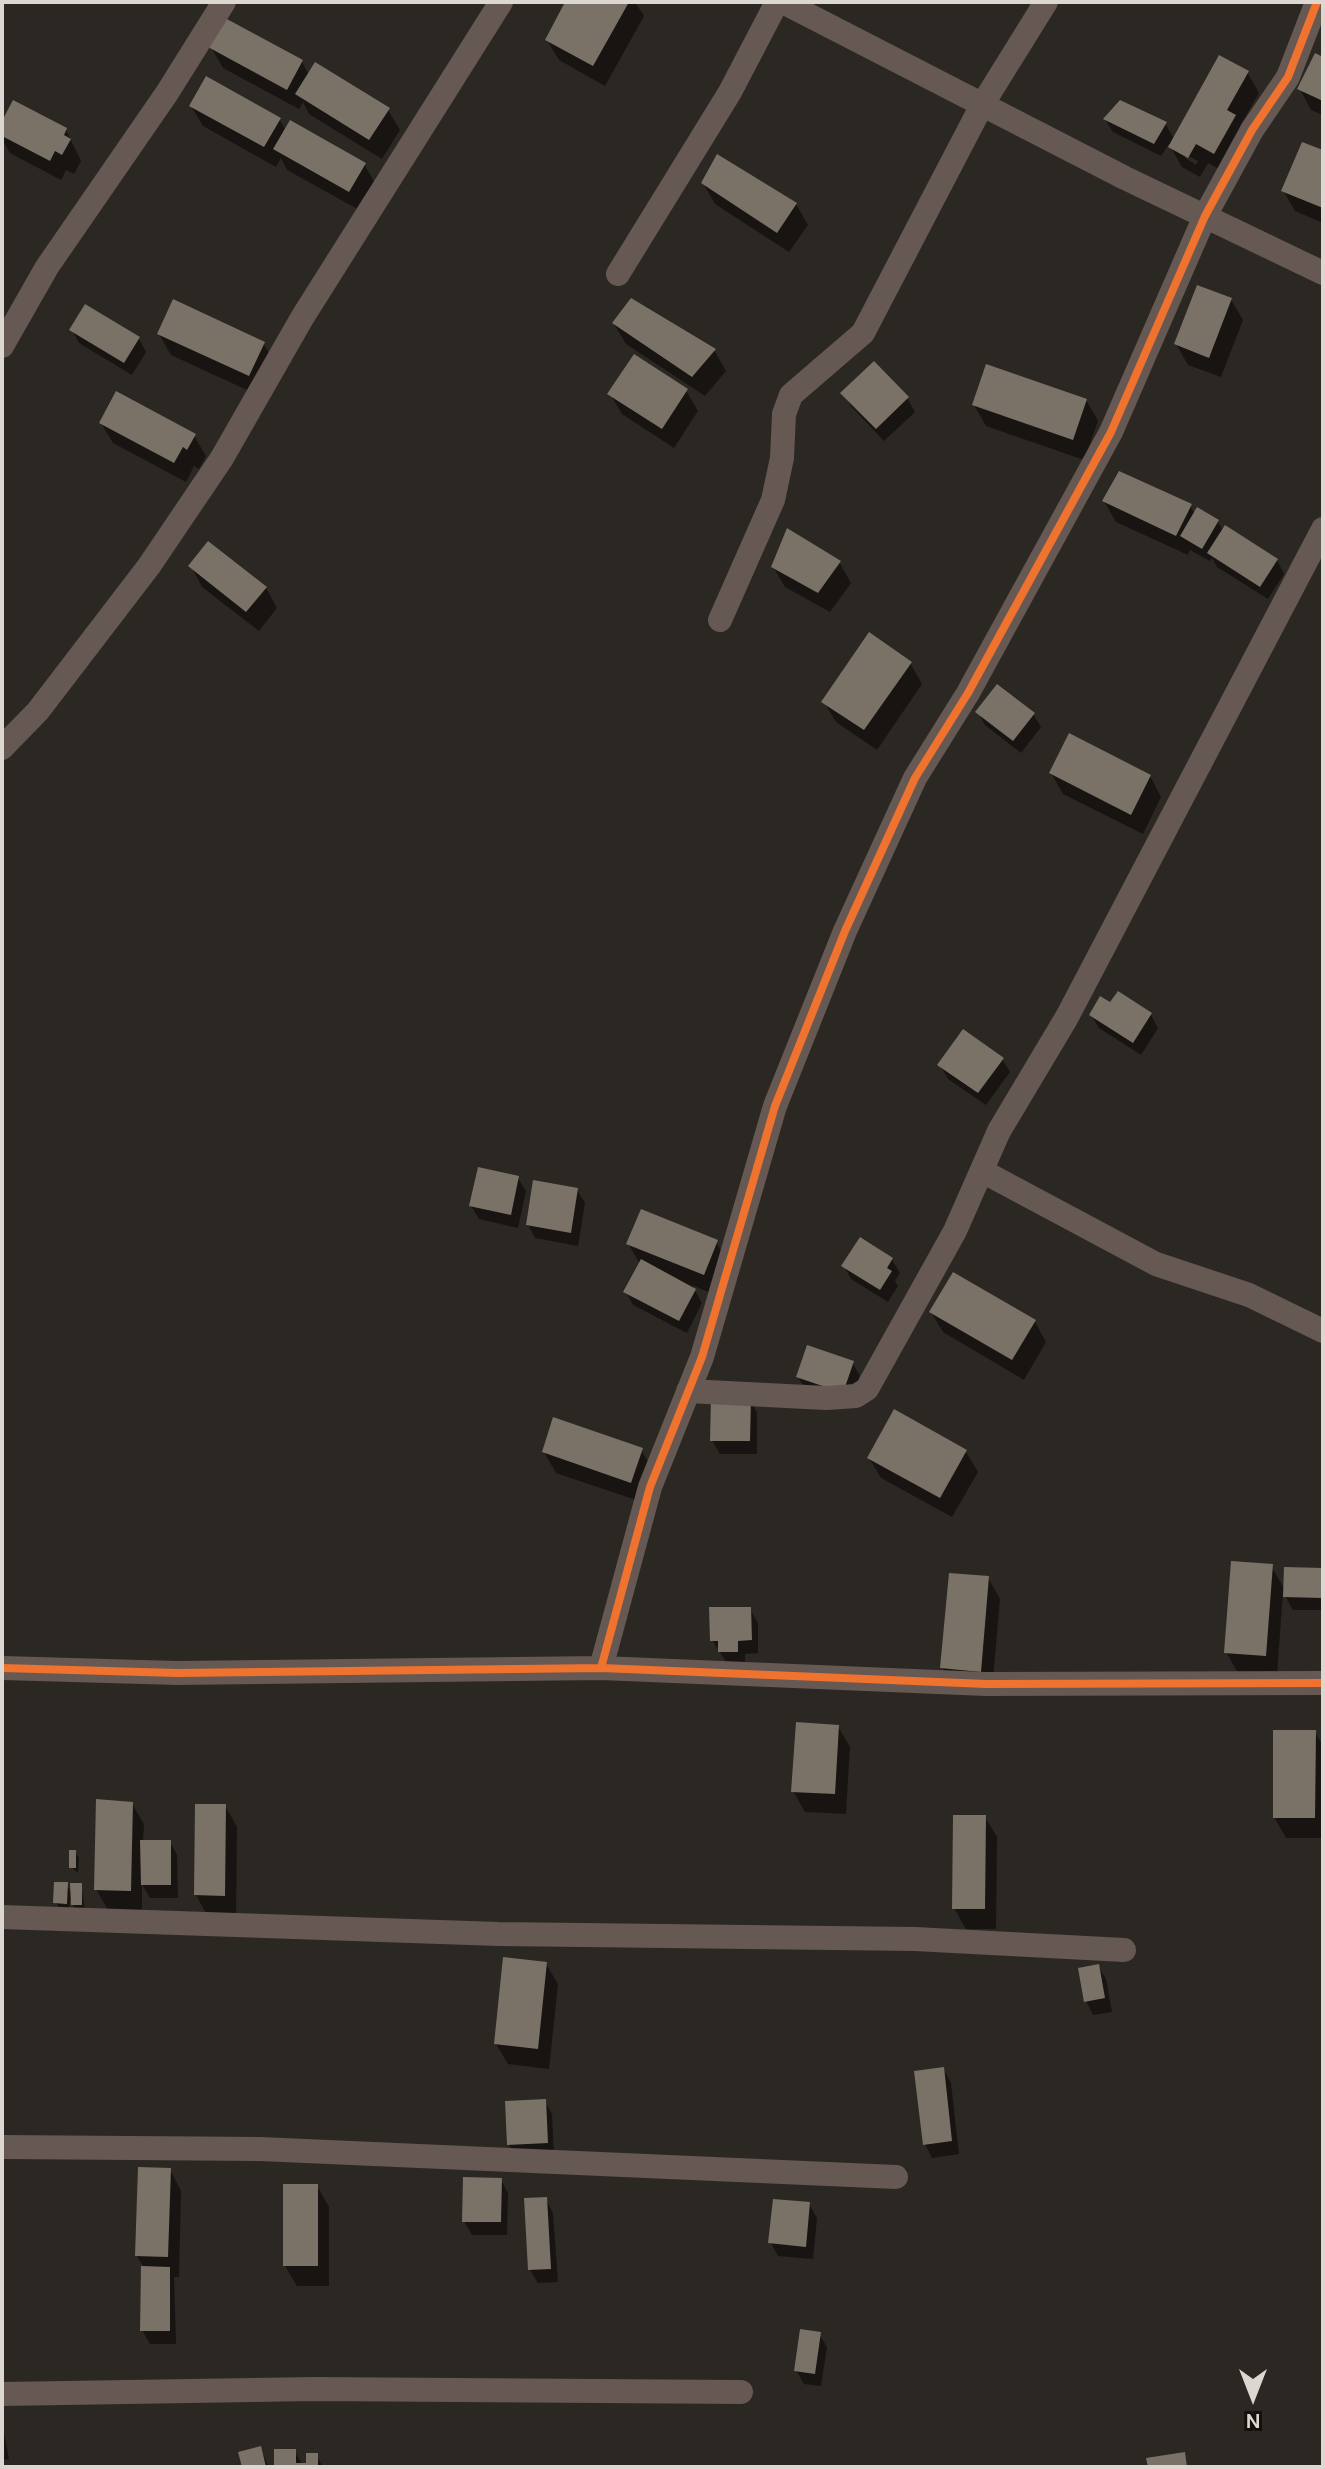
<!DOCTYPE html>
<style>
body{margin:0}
#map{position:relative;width:1325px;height:2469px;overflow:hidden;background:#2b2722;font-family:Karla,sans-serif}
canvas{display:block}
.frame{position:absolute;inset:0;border:4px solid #dcd7d1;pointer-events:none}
.north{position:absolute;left:1213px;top:2357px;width:80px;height:80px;-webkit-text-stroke:6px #14110c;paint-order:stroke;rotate:180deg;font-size:22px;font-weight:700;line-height:32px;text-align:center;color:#dcd7d1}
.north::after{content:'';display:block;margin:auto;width:28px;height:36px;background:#dcd7d1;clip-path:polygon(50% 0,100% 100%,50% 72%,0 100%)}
</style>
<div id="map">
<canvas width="1325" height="2469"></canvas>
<div class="frame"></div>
<div class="north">N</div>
</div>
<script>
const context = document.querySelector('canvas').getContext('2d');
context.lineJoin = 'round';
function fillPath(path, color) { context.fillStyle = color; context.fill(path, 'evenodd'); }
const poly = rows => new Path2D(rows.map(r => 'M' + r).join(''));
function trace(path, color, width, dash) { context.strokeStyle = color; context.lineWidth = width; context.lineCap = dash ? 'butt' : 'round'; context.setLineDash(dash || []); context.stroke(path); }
fillPath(poly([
 [568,2,635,2,644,16,605,86,559,60,547,40],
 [211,47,302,62,309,75,388,110,400,130,382,159,309,114,303,102,299,109,223,68],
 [1323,59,1323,115,1311,110,1300,89],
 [1247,72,1259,93,1240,126,1246,137,1226,173,1208,163,1200,177,1182,167,1169,144,1161,156,1113,132,1105,119,1165,123,1174,139],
 [1185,154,1198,161,1196,165,1185,158],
 [191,106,279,119,286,131,364,164,376,185,361,211,287,170,281,158,276,167,203,126],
 [2,126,66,130,81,161,74,174,66,170,61,180,10,153,2,139],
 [1323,153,1323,223,1295,211,1283,190],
 [703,183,796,204,808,225,789,252,715,204],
 [1231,300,1243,320,1221,377,1188,365,1176,344],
 [614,324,714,350,726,371,705,396,626,344],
 [72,330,139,339,146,352,132,375,79,343],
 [159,334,263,343,275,364,260,396,171,355],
 [686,391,698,411,674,448,622,414,610,394],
 [843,393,907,398,915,412,884,441,851,406],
 [1086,400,1098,421,1084,460,986,426,974,405],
 [101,423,194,436,206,456,199,469,194,466,186,482,113,443],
 [1104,501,1190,506,1195,514,1218,522,1223,531,1277,560,1284,574,1268,599,1217,567,1212,558,1210,561,1190,550,1188,555,1116,522],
 [839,562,851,583,830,612,785,587,773,567],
 [191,566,266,588,277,608,259,631,202,587],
 [910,663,922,684,877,750,836,722,824,702],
 [978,712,1033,714,1041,727,1021,753,985,725],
 [1051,773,1150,776,1161,797,1143,834,1063,794],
 [1091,1015,1151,1015,1158,1028,1141,1055,1099,1028],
 [1002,1059,1010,1072,986,1105,948,1079,940,1065],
 [518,1178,526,1191,518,1228,479,1219,471,1206],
 [577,1190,585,1203,578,1246,535,1238,528,1225],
 [716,1242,728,1262,715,1295,692,1285,702,1303,687,1333,633,1305,626,1292,640,1264,628,1243],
 [892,1260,900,1273,895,1281,898,1286,888,1302,851,1279,844,1266],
 [931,1312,1035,1322,1046,1342,1024,1380,943,1332],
 [852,1362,860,1376,850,1405,806,1390,798,1377],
 [750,1400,757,1413,757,1454,720,1454,712,1440],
 [641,1450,653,1470,642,1502,556,1473,544,1452],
 [966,1452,978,1472,952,1517,881,1478,869,1458],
 [1271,1566,1285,1590,1323,1570,1323,1610,1293,1610,1283,1592,1277,1675,1238,1673,1226,1652],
 [988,1578,1000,1599,992,1691,954,1688,942,1667],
 [750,1609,758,1623,758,1653,745,1654,745,1665,728,1665,712,1640],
 [838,1727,850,1747,846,1814,805,1812,793,1791],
 [1315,1732,1323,1746,1323,1838,1286,1838,1274,1817],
 [132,1804,144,1824,143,1842,170,1842,177,1855,178,1898,150,1898,142,1884,142,1911,108,1910,96,1889],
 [225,1806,237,1827,236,1916,207,1915,196,1895],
 [985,1817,997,1837,996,1929,966,1929,954,1908],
 [75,1852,79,1858,78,1873,71,1867],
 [66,1884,72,1894,81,1885,85,1910,76,1911,70,1899,69,1909,59,1908,56,1902],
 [546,1964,558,1984,549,2069,508,2064,496,2044],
 [1098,1966,1106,1979,1112,2012,1093,2015,1086,2001],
 [943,2069,951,2083,959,2154,932,2158,925,2144],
 [545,2101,552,2114,554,2156,517,2158,509,2145],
 [170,2170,181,2191,179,2277,174,2277,176,2344,150,2344,142,2330,144,2268,137,2256],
 [501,2180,508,2193,507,2235,472,2235,464,2221],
 [317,2186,329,2207,329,2286,297,2286,285,2266],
 [546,2199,553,2213,558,2282,538,2283,530,2270],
 [809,2204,817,2218,813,2259,778,2256,771,2243],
 [819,2334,827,2347,821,2386,804,2384,796,2370],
 [2,2422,9,2459,2,2460],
 [260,2448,269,2467,244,2467],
 [294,2451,303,2465,308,2465,316,2455,323,2467,276,2467]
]), '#0007');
fillPath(poly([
 [565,2,629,2,593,66,545,40],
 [225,18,303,60,287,90,208,47],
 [1315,53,1323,57,1323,101,1297,89],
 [1219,55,1249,71,1227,110,1236,115,1214,154,1196,144,1188,158,1168,147],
 [315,62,390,108,369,140,295,94],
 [206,76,281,118,264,147,189,106],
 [13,100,67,128,64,135,71,139,62,155,55,151,50,161,2,136,2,121],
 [1120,100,1167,122,1154,144,1103,119],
 [290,120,366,163,349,192,273,149],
 [1302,142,1323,150,1323,208,1281,191],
 [717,154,797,203,777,233,701,183],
 [1197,285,1232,298,1209,358,1174,344],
 [631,298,716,349,692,377,612,323],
 [173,299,265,342,249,376,157,334],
 [85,304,140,337,124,363,69,330],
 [634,354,688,389,662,429,607,394],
 [874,361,909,397,876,429,840,393],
 [986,364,1087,399,1073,440,972,405],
 [116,391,196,434,187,450,183,447,174,463,99,423],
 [1119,471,1192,504,1176,536,1102,501],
 [1197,507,1219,520,1202,549,1180,536],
 [1225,525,1278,559,1260,587,1207,553],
 [787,528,841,561,818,593,771,567],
 [208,541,267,587,246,612,188,566],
 [869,632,912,662,864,730,821,702],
 [997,684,1035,713,1013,741,975,712],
 [1069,733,1151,775,1131,815,1049,773],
 [1118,991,1152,1013,1133,1043,1089,1015,1100,996,1110,1002],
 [963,1029,1004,1058,978,1093,937,1065],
 [478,1167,519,1176,511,1215,469,1206],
 [533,1180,578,1188,571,1233,526,1225],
 [641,1209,718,1240,704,1275,626,1244],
 [860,1237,893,1258,887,1268,892,1271,880,1290,841,1266],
 [641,1259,696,1289,679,1321,623,1292],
 [953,1272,1036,1320,1012,1360,929,1312],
 [807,1345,854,1361,843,1393,796,1377],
 [711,1397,751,1398,750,1441,710,1441],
 [894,1409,967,1450,940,1498,867,1458],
 [553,1417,643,1448,631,1483,542,1452],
 [1231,1561,1273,1564,1266,1656,1224,1653],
 [1284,1567,1323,1568,1323,1598,1283,1597],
 [949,1573,989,1576,981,1672,940,1668],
 [709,1607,751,1607,752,1640,738,1641,738,1652,718,1652,718,1641,710,1641],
 [796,1722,839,1725,835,1794,791,1792],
 [1273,1730,1316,1730,1315,1818,1273,1818],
 [96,1799,133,1802,131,1891,94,1890],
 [195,1804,226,1804,225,1896,194,1895],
 [953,1815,986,1815,985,1909,952,1909],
 [140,1840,171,1840,171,1885,141,1885],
 [69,1850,76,1850,76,1868,69,1868],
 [54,1882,68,1882,67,1904,53,1903],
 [70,1883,82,1883,82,1905,71,1905],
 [503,1957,547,1962,538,2049,494,2044],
 [1099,1964,1105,1998,1084,2002,1078,1968],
 [944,2067,952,2141,923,2145,914,2071],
 [546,2099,548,2143,507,2145,505,2101],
 [138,2167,171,2168,168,2257,135,2256],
 [463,2177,502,2178,501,2222,462,2222],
 [283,2184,318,2184,318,2266,283,2266],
 [547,2197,551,2269,528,2270,524,2198],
 [773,2199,810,2202,806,2247,768,2243],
 [141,2266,170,2267,170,2331,140,2331],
 [800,2329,821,2332,815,2374,794,2371],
 [261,2446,266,2467,242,2467,238,2452],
 [274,2449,296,2449,296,2463,306,2463,306,2453,318,2453,318,2467,274,2467],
 [1185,2452,1187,2467,1148,2467,1146,2458]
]), '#7b7267');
trace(poly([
 [783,2,1125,178,1323,273],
 [618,274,730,92,777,2],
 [2,346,47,267,167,93,224,2],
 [720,620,773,500,782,458,784,414,791,395,863,333,982,105,1046,2],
 [2,748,38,711,149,566,222,458,302,318,501,2],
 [982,1171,1156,1264,1249,1295,1323,1331],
 [688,1391,826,1398,856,1396,867,1389,955,1231,999,1131,1067,1017,1323,529],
 [2,1668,177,1673,601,1668,986,1684,1323,1683],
 [601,1668,650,1487,702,1357,775,1106,845,931,915,778,968,693,1111,432,1205,216,1252,130,1288,77,1317,2],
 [2,1917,498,1934,915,1939,1124,1950],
 [2,2147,260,2149,896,2177],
 [2,2394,315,2389,741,2392]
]), '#665853', 24);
trace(poly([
 [2,1668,177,1673,601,1668,986,1684,1323,1683],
 [601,1668,650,1487,702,1357,775,1106,845,931,915,778,968,693,1111,432,1205,216,1252,130,1288,77,1317,2]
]), '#ef722f', 8);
</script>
